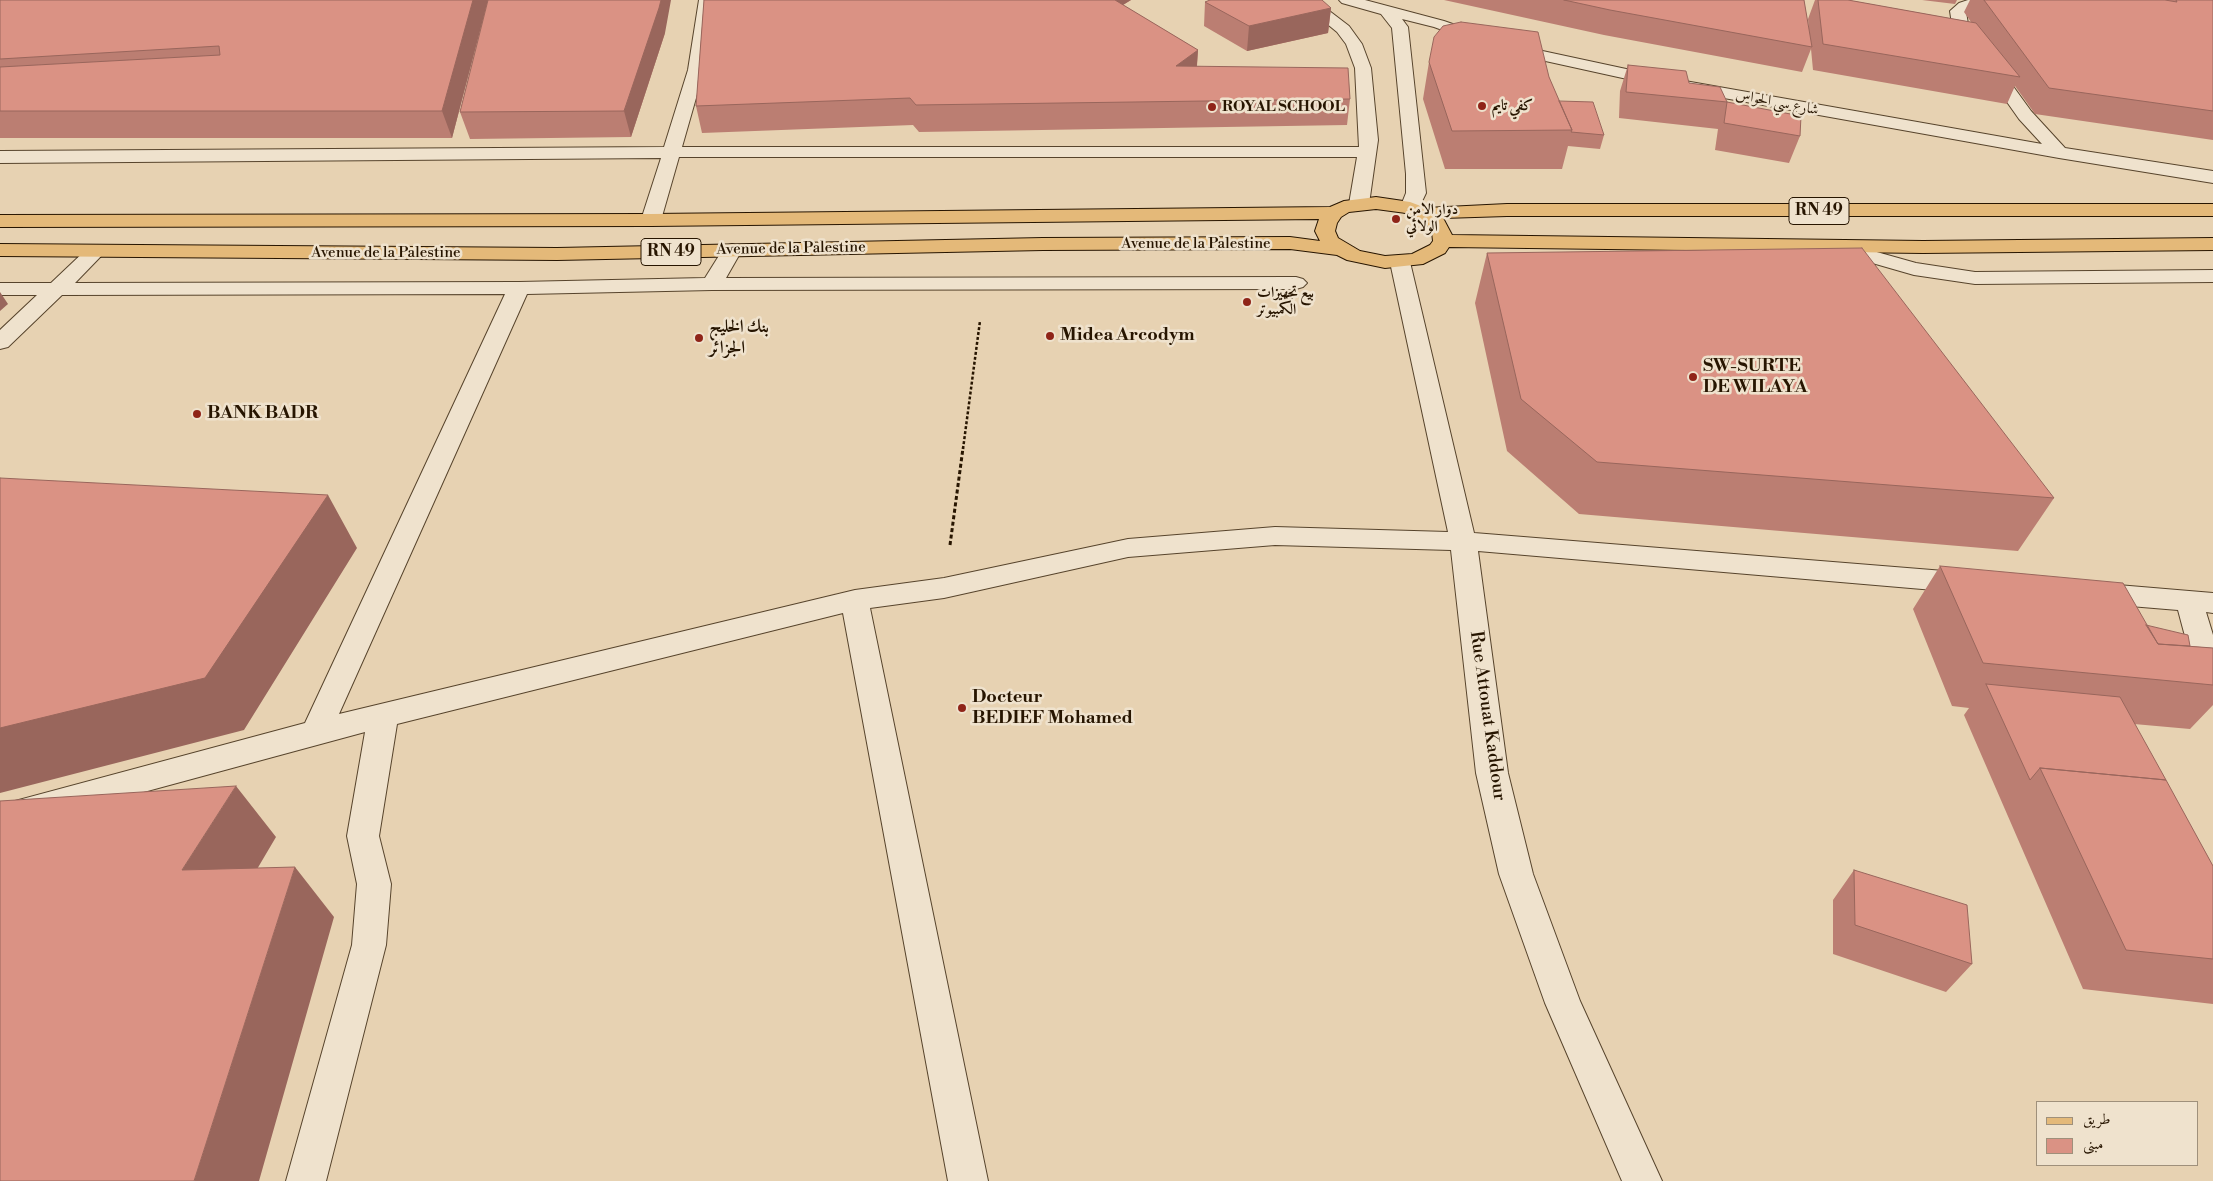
<!DOCTYPE html>
<meta charset="utf-8">
<style>
body{margin:0}
#map{position:relative;width:2213px;height:1181px;overflow:hidden;background:#e7d2b2;font-family:"Libre Bodoni",Amiri,serif}
canvas{display:block}
.legend{position:absolute;left:2036px;top:1101px;width:162px;height:65px;box-sizing:border-box;background:#efe2cd;border:1px solid #9f907b;margin:0;padding:6px 9px;list-style:none;font-size:15px;color:#271500}
.legend li{display:flex;align-items:center;gap:10px;height:25px}
.legend b{width:25px;border:1px solid #9f907b}
</style>
<div id="map">
<canvas width="2213" height="1181"></canvas>
<ul class="legend">
<li><b style="height:6px;background:#e4b979"></b>طريق</li>
<li><b style="height:14px;background:#da9284"></b>مبنى</li>
</ul>
</div>
<script>
const context = document.querySelector('canvas').getContext('2d');
context.lineJoin = 'round';
const poly = rows => new Path2D(rows.map(r => 'M' + r).join(''));
function trace(path, color, width, dash) { context.strokeStyle = color; context.lineWidth = width; context.lineCap = dash ? 'butt' : 'round'; context.setLineDash(dash || []); context.stroke(path); }
function fillPath(path, color) { context.fillStyle = color; context.fill(path, 'evenodd'); }
function drawText(font, color, halo, rows, align = 'center') {
  context.font = font + ' "Libre Bodoni",Amiri,serif'; context.lineWidth = 5; context.setLineDash([]); context.textBaseline = 'middle'; context.strokeStyle = halo; context.fillStyle = color; for (const [text, x, y, turn = 0] of rows) {
    context.save(); context.translate(x, y); context.rotate((+turn || 0) * Math.PI / 180); context.textAlign = isNaN(turn) ? turn : align; if (halo) context.strokeText(text, 0, 0); context.fillText(text, 0, 0); context.restore();
  }
}
const minor = poly([
 [699,0,715,0,704,70,682,147,1359,147,1355,68,1346,44,1337,32,1298,0,1315,0,1349,26,1362,44,1371,68,1378,140,1369,204,1366,208,1359,210,1352,208,1349,204,1357,157,679,157,661,220,658,224,651,226,644,224,641,220,661,158,0,163,0,151,664,147,688,70,699,0],
 [1339,0,1365,0,1444,21,1510,44,1668,78,2042,144,2019,119,1952,24,1950,11,1959,3,1968,0,1991,0,1988,3,1966,12,1968,24,2031,111,2065,148,2213,171,2213,183,2059,158,1668,88,1500,51,1434,27,1402,19,1408,27,1426,193,1417,212,1410,214,1403,212,1400,208,1406,193,1406,174,1392,28,1381,14,1342,3,1339,0],
 [1834,240,1916,263,1975,272,2213,270,2213,282,1975,284,1914,275,1827,250,1824,246,1827,242,1834,240],
 [732,244,739,246,742,250,726,278,1296,277,1303,279,1307,283,1303,287,1296,289,712,290,527,294,339,714,855,590,944,578,1128,539,1275,527,1448,532,1390,262,1393,258,1400,256,1407,258,1410,262,1474,533,1969,573,1979,576,1983,583,1979,590,1969,593,1478,551,1508,773,1533,874,1580,1001,1662,1181,1622,1181,1545,1003,1499,874,1476,773,1451,550,1275,545,1128,557,944,598,870,608,988,1181,948,1181,843,613,397,724,379,836,391,884,386,945,326,1181,286,1181,352,945,357,884,347,836,365,732,0,831,0,805,305,723,505,294,62,295,8,347,0,349,0,330,37,295,0,295,0,283,51,283,89,247,96,245,103,247,106,251,75,283,519,282,705,278,725,246,732,244],
 [2094,583,2213,593,2213,613,2206,612,2213,635,2213,696,2203,693,2198,685,2178,610,2094,603,2084,600,2080,593,2084,586,2094,583]
]);
const major = poly([
 [1376,197,1410,202,1426,208,1507,204,2213,204,2213,216,1507,216,1443,218,1452,235,1923,241,2213,238,2213,250,1923,253,1449,247,1445,253,1423,264,1385,268,1347,260,1337,255,1290,249,1043,250,557,260,0,256,0,244,557,248,1043,238,1290,237,1320,241,1315,231,1319,219,651,226,0,227,0,215,651,214,1330,207,1344,201,1376,197],
 [1376,209,1406,213,1417,218,1428,226,1432,232,1433,241,1430,245,1412,254,1385,256,1360,251,1338,238,1335,231,1337,223,1341,217,1349,212,1376,209]
]);
trace(minor, '#57442c', 2);
trace(major, '#271500', 2);
trace(poly([
 [963,449,980,321]
]), '#271500', 2.5, [3, 2]);
trace(poly([
 [950,545,963,448]
]), '#271500', 3, [4, 2.5]);
fillPath(minor, '#efe2cd');
fillPath(major, '#e4b979');
fillPath(poly([
 [0,0,488,0,452,138,0,138],
 [704,0,1131,0,1123,5,1198,50,1197,66,1350,99,1347,125,919,132,913,125,702,133,696,106],
 [1444,0,1804,0,1809,31,1808,19,1815,0,1848,0,1971,22,1964,12,1970,0,2213,0,2213,140,2035,114,2015,86,2007,104,1813,70,1811,49,1802,72,1604,35],
 [1922,0,1957,0,1955,4],
 [1205,2,1331,8,1328,33,1247,51,1204,26],
 [665,33,631,137,470,139,460,112],
 [1429,62,1549,77,1559,101,1604,135,1600,149,1568,146,1562,169,1445,169,1423,99],
 [1628,65,1689,83,1727,102,1718,129,1619,118,1620,91],
 [1727,102,1800,136,1789,163,1715,150,1718,129],
 [1487,253,2054,498,2018,551,1579,514,1507,451,1475,303],
 [1940,566,2146,625,2190,646,2213,648,2213,705,2190,729,2134,724,2213,866,2213,1004,2083,989,1964,715,1969,708,1952,706,1913,609],
 [1854,870,1972,964,1946,992,1833,954,1833,900]
]), '#bb7e72');
fillPath(poly([
 [473,0,488,0,452,138,442,111],
 [661,0,671,0,665,33,631,137,624,111],
 [1103,0,1131,0,1103,17],
 [1331,8,1328,33,1247,51,1249,26],
 [1198,50,1196,76,1176,66],
 [0,292,8,304,0,311],
 [328,495,357,548,244,730,0,793,0,728],
 [236,786,276,837,227,920,182,870],
 [295,867,334,917,259,1181,194,1181]
]), '#99665c');
const building = poly([
 [0,0,473,0,442,111,0,111,0,67,220,55,219,46,0,59,0,0],
 [488,0,661,0,659,8,624,111,460,112,488,0],
 [704,0,1115,0,1198,50,1176,66,1348,68,1350,99,916,105,910,98,696,106,704,0],
 [1210,0,1322,0,1331,8,1249,26,1205,2,1210,0],
 [1564,0,1804,0,1812,47,1610,10,1564,0],
 [1818,0,1848,0,1976,23,2020,77,1823,44,1818,0],
 [1984,0,2165,0,2177,2,2176,0,2213,0,2213,111,2049,88,1984,0],
 [1461,22,1538,32,1549,77,1572,130,1452,131,1429,62,1434,37,1443,26,1461,22],
 [1628,65,1686,71,1689,83,1720,87,1727,102,1626,92,1628,65],
 [1559,101,1593,102,1604,135,1571,132,1572,130,1559,101],
 [1727,102,1801,116,1800,136,1724,123,1727,102],
 [1862,248,2054,498,1597,462,1521,399,1487,253,1862,248],
 [0,478,328,495,205,678,0,728,0,478],
 [1940,566,2123,583,2158,644,2213,648,2213,685,1983,663,1940,566],
 [2146,625,2188,635,2190,646,2158,644,2146,625],
 [1986,684,2120,697,2166,780,2040,768,2030,780,1986,684],
 [2040,768,2166,780,2213,866,2213,959,2126,950,2040,768],
 [236,786,182,870,295,867,194,1181,0,1181,0,801,236,786],
 [1854,870,1967,905,1972,964,1855,925,1854,870]
]);
fillPath(building, '#da9284');
trace(building, '#99665c', 1);
for (const [x, y, r, color] of [
 [1482,106,5,"#8f2418"],
 [1212,107,5,"#8f2418"],
 [1396,219,5,"#8f2418"],
 [1247,302,5,"#8f2418"],
 [1050,336,5,"#8f2418"],
 [699,338,5,"#8f2418"],
 [1693,377,5,"#8f2418"],
 [197,414,5,"#8f2418"],
 [962,708,5,"#8f2418"]
]) { const dot = new Path2D(); dot.arc(x, y, r, 0, 2 * Math.PI); context.fillStyle = color; context.fill(dot); trace(dot, '#efe2cd', 2); }
drawText('15px', '#271500', '#efe2cd', [
 ["شارع سي الحواس",1777,103,11],
 ["Avenue de la Palestine",1196,244],
 ["Avenue de la Palestine",791,249,-1],
 ["Avenue de la Palestine",386,253]
]);
drawText('bold 15px', '#271500', '#efe2cd', [
 ["كفي تايم",1492,106],
 ["ROYAL SCHOOL",1222,107],
 ["دوار الامن",1406,210],
 ["الولائي",1406,227],
 ["بيع تجهيزات",1257,293],
 ["الكمبيوتر",1257,310]
], 'left');
for (const [x, y, w] of [
 [1819,211,60],
 [671,252,60]
]) { const box = new Path2D(); box.roundRect(x - w / 2, y - 13.5, w, 27, 4); context.fillStyle = '#efe2cd'; context.fill(box); trace(box, '#271500', 1); }
drawText('bold 16px', '#271500', null, [
 ["RN 49",1819,211],
 ["RN 49",671,252]
]);
drawText('bold 18px', '#271500', '#efe2cd', [
 ["بنك الخليج",709,328],
 ["الجزائر",709,349],
 ["Midea Arcodym",1060,336],
 ["SW-SURTE",1703,367],
 ["DE WILAYA",1703,388],
 ["BANK BADR",207,414],
 ["Docteur",972,698],
 ["BEDIEF Mohamed",972,719]
], 'left');
drawText('18px', '#271500', '#efe2cd', [
 ["Rue Attouat Kaddour",1487,716,82]
]);
</script>
